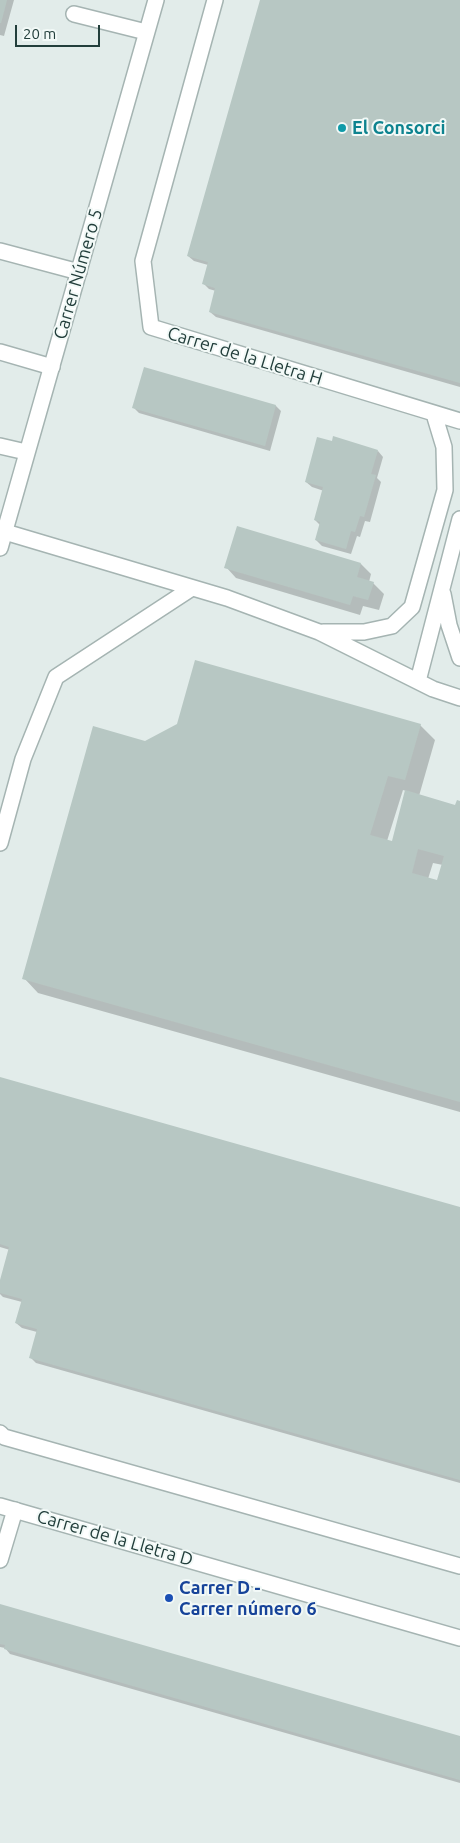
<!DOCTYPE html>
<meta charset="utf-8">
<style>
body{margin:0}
#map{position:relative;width:460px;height:1843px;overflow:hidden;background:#e2ecea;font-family:Ubuntu,sans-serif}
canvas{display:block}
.scale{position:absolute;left:15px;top:25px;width:85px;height:22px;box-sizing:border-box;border:2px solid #223e3b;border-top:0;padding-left:6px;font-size:15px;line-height:18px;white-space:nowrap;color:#223e3b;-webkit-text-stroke:4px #f2f9f7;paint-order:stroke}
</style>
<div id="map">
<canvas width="460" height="1843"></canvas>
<div class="scale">20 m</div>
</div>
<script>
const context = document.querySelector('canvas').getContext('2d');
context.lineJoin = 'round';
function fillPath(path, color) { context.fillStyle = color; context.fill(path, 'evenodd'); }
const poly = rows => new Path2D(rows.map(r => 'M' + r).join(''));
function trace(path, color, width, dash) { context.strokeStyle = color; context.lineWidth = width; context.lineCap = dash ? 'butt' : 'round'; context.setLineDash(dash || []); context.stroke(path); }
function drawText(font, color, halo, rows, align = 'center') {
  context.font = font + ' Ubuntu,sans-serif'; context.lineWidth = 4; context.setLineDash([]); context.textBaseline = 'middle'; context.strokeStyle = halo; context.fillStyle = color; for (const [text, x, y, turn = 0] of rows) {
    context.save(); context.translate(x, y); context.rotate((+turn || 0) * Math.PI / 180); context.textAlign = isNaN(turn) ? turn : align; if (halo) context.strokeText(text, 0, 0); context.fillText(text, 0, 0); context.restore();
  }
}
fillPath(poly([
 [0,0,14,0,4,36,0,35],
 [261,0,460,0,460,387,216,317,210,312,216,291,209,289,203,283,208,265,194,261,188,256],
 [276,406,281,411,270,451,139,413,133,407],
 [378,451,383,457,377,478,381,482,370,522,365,521,360,537,357,536,351,554,322,546,316,540,320,525,315,520,324,491,312,487,306,482],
 [361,564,371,574,369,582,373,583,384,594,379,610,363,606,360,615,236,578,226,567],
 [420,725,435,740,419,796,456,806,460,802,460,1112,38,993,24,978,145,742],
 [403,790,406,791,393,842,387,841],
 [433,863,443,865,438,882,428,879],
 [0,1078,460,1208,460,1483,36,1363,30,1357,37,1332,22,1328,16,1323,22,1302,3,1297,0,1294,0,1284,10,1250,0,1247],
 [0,1606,460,1738,460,1783,10,1654,5,1648,0,1647]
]), '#0003');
fillPath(poly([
 [0,0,7,0,1,23,0,23],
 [260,0,460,0,460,383,209,312,215,288,202,284,208,262,187,256],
 [144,367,276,405,265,446,132,408],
 [333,436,378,450,371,474,376,475,364,517,360,516,355,532,351,531,346,549,315,540,320,522,314,520,323,487,305,482,317,437,332,441],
 [237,526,361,563,357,577,374,582,368,600,353,596,350,605,224,568],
 [195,660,421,724,405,780,388,776,370,835,392,841,405,790,455,805,457,800,460,801,460,1102,22,979,93,726,145,741,177,724],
 [418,849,444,856,437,880,412,873],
 [0,1077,460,1207,460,1480,29,1358,37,1329,15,1323,22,1299,0,1293,0,1280,9,1247,0,1244],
 [0,1604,460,1736,460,1780,4,1649,5,1645,0,1644]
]), '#b7c7c3');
const lane = poly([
 [215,0,143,261,151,327,460,421],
 [74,14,146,32],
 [0,251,79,272],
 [0,352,52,367],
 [0,446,26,452],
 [5,532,227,598,319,632,433,689,460,698],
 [443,594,449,625,460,658],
 [323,632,364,632,392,626,412,607,445,490,444,447,434,414],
 [418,681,460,519],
 [0,843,23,759,56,677,192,588],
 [0,1433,4,1437,460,1566],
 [0,1560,15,1510]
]);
const street = poly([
 [0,548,156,0],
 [0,1506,460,1638]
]);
trace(lane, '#a5b4b2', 18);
trace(street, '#a5b4b2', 18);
trace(lane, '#fff', 15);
trace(street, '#fff', 15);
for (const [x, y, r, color] of [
 [342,128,5,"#0f9aa8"],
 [169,1598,5,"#1a4fb4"]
]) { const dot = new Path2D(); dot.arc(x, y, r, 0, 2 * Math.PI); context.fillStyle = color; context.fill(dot); trace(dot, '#f2f9f7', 2); }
drawText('bold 18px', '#0d838f', '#f2f9f7', [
 ["El Consorci",352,128]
], 'left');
drawText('18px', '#223e3b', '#f2f9f7', [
 ["Carrer Número 5",78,274,-74],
 ["Carrer de la Lletra H",245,356,17],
 ["Carrer de la Lletra D",115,1538,16]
]);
drawText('bold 18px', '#164399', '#f2f9f7', [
 ["Carrer D -",179,1588],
 ["Carrer número 6",179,1609]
], 'left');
</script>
